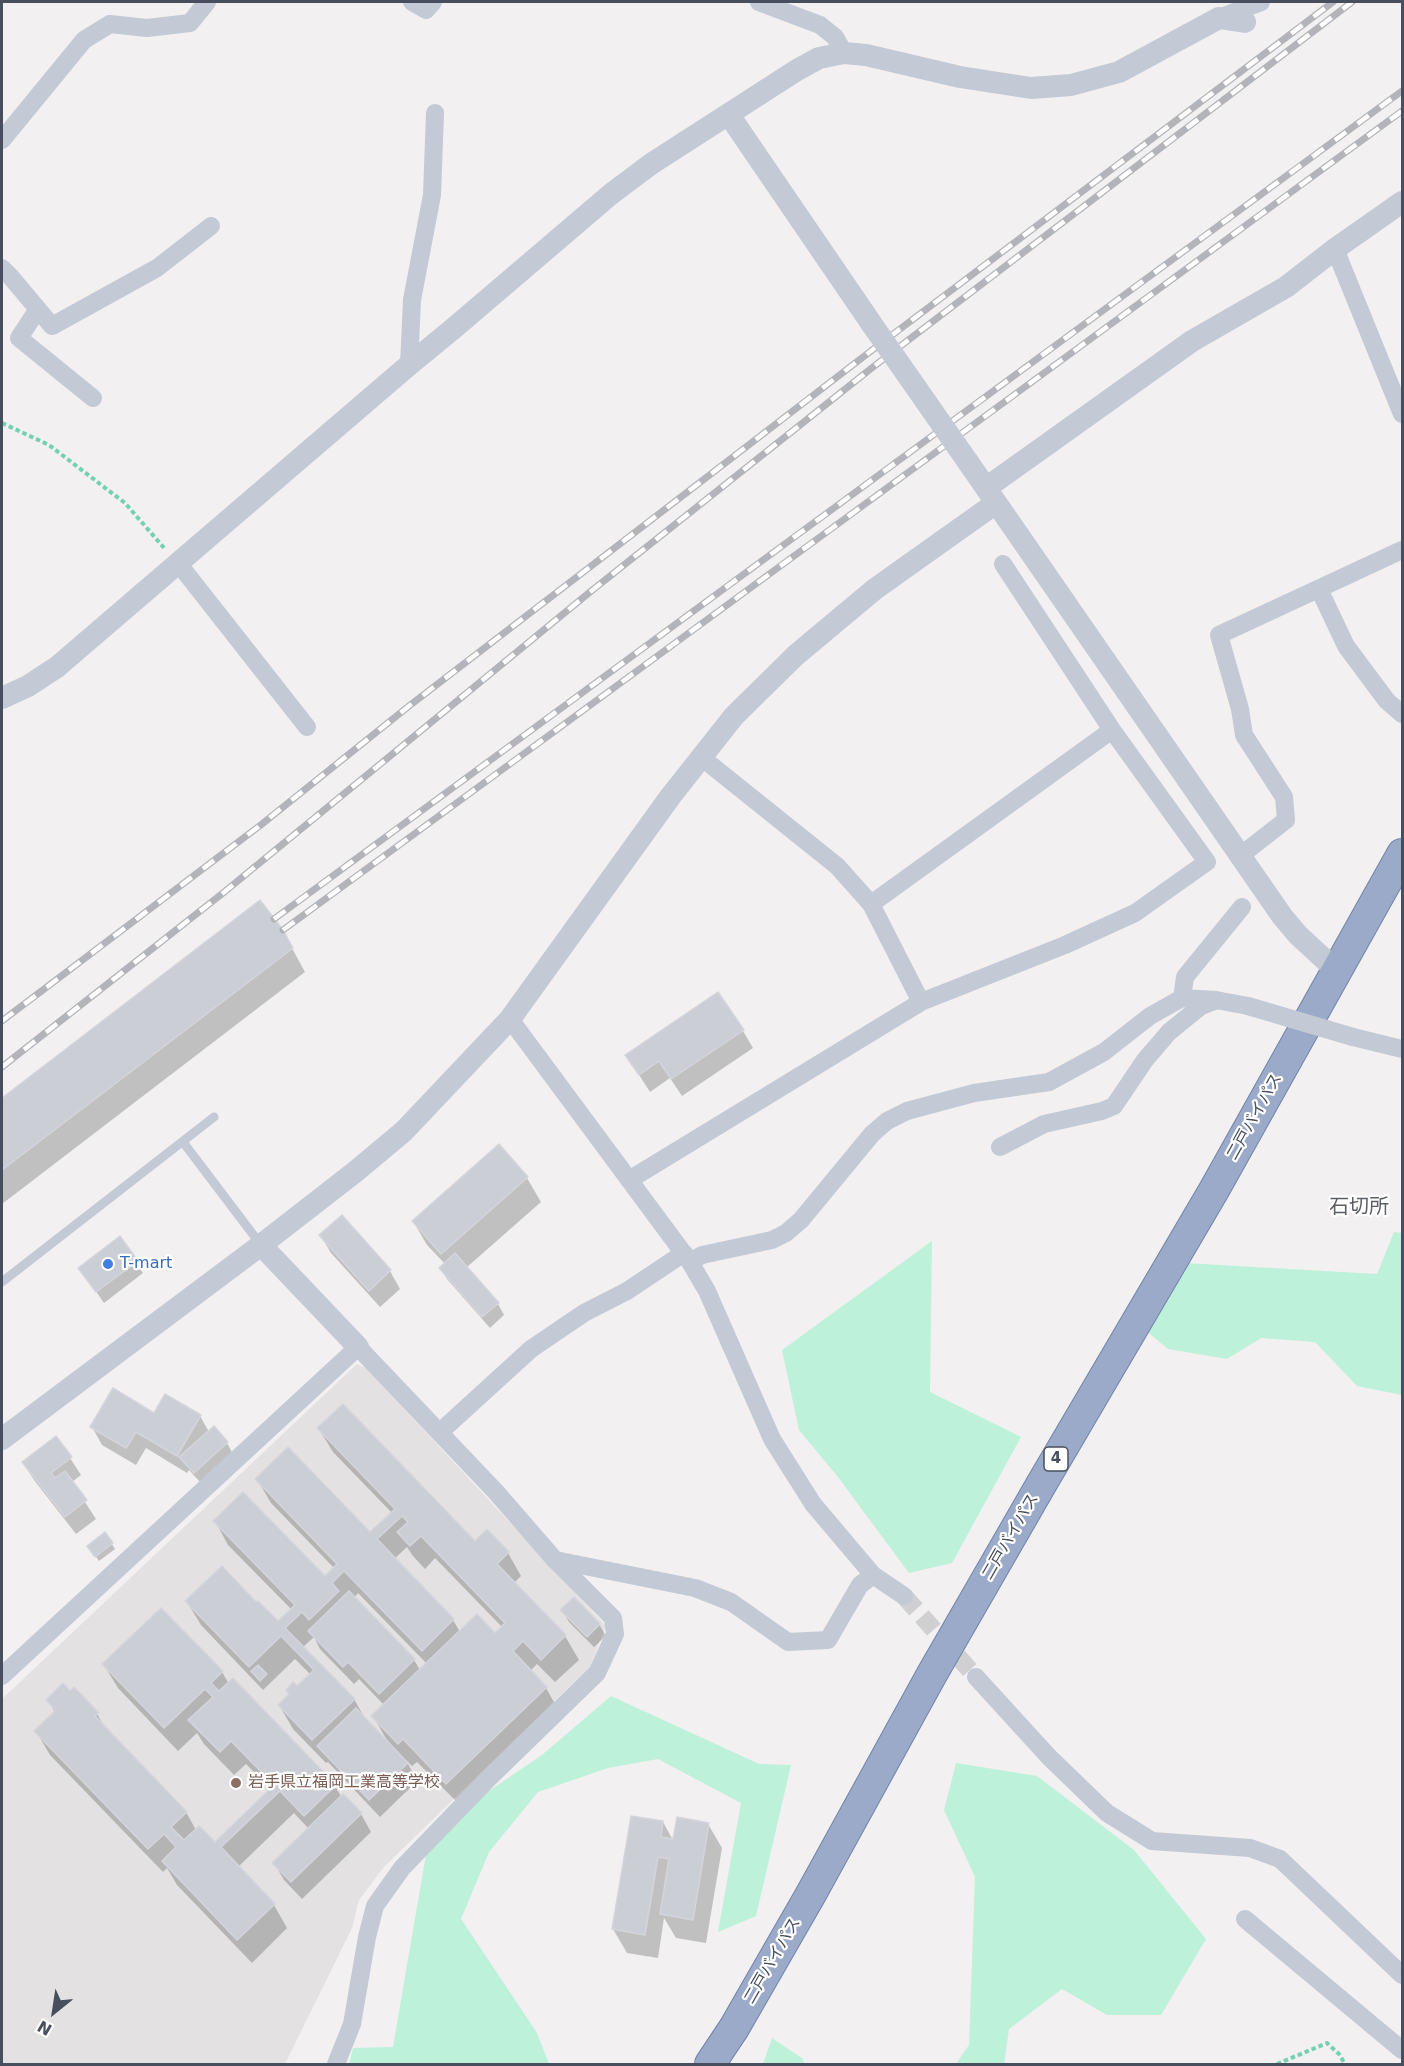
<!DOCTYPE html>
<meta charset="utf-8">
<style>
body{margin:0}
#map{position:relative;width:1404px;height:2066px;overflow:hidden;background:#f2f0f0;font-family:"DejaVu Sans",sans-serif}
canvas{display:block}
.frame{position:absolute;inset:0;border:3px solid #474f5e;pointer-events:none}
.north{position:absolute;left:24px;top:1982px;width:60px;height:60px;-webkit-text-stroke:4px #fff;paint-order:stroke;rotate:210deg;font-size:16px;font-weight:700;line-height:24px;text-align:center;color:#474f5e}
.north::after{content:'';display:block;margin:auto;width:21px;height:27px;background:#474f5e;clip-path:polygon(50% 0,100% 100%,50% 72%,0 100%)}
</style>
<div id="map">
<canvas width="1404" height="2066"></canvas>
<div class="frame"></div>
<div class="north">N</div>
</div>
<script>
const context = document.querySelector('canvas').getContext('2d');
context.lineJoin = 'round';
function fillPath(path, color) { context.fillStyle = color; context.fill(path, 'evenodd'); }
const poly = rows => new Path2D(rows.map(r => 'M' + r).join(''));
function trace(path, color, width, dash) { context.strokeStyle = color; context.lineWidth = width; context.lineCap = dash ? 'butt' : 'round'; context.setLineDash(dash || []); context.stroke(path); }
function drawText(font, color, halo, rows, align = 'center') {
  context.font = font + ' "DejaVu Sans","Noto Sans JP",sans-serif'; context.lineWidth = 4.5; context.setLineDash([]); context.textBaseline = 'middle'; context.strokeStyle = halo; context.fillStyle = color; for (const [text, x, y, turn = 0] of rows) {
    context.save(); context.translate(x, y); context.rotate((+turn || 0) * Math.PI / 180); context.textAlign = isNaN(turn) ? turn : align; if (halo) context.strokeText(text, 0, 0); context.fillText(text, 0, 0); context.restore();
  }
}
fillPath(poly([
 [357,1364,367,1369,606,1626,589,1669,574,1682,384,1867,359,1900,352,1928,285,2064,2,2064,2,1699]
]), '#e3e1e2');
fillPath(poly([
 [1394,1232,1402,1233,1402,1395,1357,1386,1315,1342,1261,1338,1227,1359,1168,1349,1144,1329,1185,1263,1377,1274],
 [932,1241,930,1392,1021,1437,952,1563,909,1573,838,1477,799,1430,782,1350],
 [611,1696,759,1764,791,1765,756,1916,718,1932,741,1803,658,1759,608,1768,538,1792,489,1852,461,1919,537,2033,549,2064,349,2064,353,2048,393,2047,430,1831,542,1755],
 [956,1763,1037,1776,1134,1850,1206,1939,1161,2015,1107,2015,1062,1989,1009,2029,1004,2064,956,2064,969,2045,975,1877,944,1810],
 [772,2038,803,2059,804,2064,763,2064]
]), '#bdf1da');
fillPath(poly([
 [259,902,282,930,305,972,2,1204,2,1099],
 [743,1031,753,1048,682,1096,670,1078,650,1092,627,1056],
 [499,1146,527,1178,541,1202,466,1268,498,1304,504,1315,490,1328,447,1279,441,1268,445,1264,427,1245,413,1221],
 [342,1217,390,1271,400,1289,380,1307,331,1253,321,1236],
 [119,1239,143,1273,104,1303,80,1268],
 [155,1415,200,1416,209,1432,227,1443,233,1454,201,1483,189,1470,187,1473,146,1448,136,1465,102,1445,92,1427],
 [319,1429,475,1543,508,1553,521,1576,514,1583,565,1636,579,1660,555,1682,537,1664,530,1671,546,1688,559,1711,461,1806,417,1762,412,1766,406,1760,417,1781,380,1817,328,1762,326,1763,293,1729,279,1705,311,1675,295,1659,263,1690,201,1625,187,1602,256,1604,278,1623,292,1610,228,1545,215,1521,325,1578,335,1569,271,1503,257,1479,370,1534,392,1513,333,1452],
 [407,1547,413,1556,425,1569,435,1558,503,1628,495,1635,460,1632,453,1620,394,1559],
 [358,1593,427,1664,420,1670,414,1660,354,1598],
 [314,1637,320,1649,354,1684,359,1679,384,1705,373,1716,388,1742,368,1724,354,1699,302,1648],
 [70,1458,81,1475,72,1482,96,1519,76,1534,34,1480,23,1463],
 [105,1534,115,1549,99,1561,92,1551],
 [562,1610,599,1624,606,1636,594,1647,569,1622],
 [104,1665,222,1672,229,1684,335,1786,342,1798,343,1796,361,1814,371,1832,302,1899,284,1880,274,1863,309,1829,294,1813,238,1867,274,1905,287,1928,252,1963,177,1885,167,1868,163,1872,50,1755,36,1731,55,1712,48,1700,70,1693,97,1714,107,1731,186,1812,196,1830,215,1844,272,1790,246,1764,234,1775,204,1744,197,1733,178,1751,118,1688],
 [663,1822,674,1842,708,1824,722,1848,706,1943,676,1938,664,1918,658,1958,627,1953,613,1929]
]), '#0003');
const building = poly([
 [260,900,283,930,293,948,2,1170,2,1098,260,900],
 [718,992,744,1030,671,1079,659,1061,639,1075,625,1055,718,992],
 [499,1144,528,1177,441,1254,412,1221,499,1144],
 [342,1215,391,1270,369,1291,319,1235,342,1215],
 [120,1236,138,1261,96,1292,78,1268,120,1236],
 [455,1253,499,1303,482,1317,439,1268,455,1253],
 [113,1388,154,1413,165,1394,201,1415,177,1456,136,1432,126,1448,90,1427,113,1388],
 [343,1404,475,1541,487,1529,509,1552,497,1564,566,1635,541,1660,523,1641,513,1651,547,1687,446,1784,403,1739,398,1744,371,1716,477,1614,495,1633,505,1623,421,1536,410,1546,397,1532,408,1522,402,1516,377,1539,454,1619,422,1651,344,1571,332,1583,339,1591,309,1620,302,1612,285,1628,355,1699,312,1740,278,1705,289,1694,286,1690,293,1682,297,1686,314,1670,281,1636,249,1667,185,1601,222,1566,256,1602,258,1601,278,1621,295,1605,213,1521,243,1492,325,1576,337,1564,255,1479,288,1447,370,1532,395,1509,317,1428,343,1404],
 [214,1426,228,1442,194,1473,179,1457,214,1426],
 [56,1436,72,1457,51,1473,55,1478,65,1471,87,1500,65,1517,22,1462,56,1436],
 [105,1532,113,1543,95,1557,87,1546,105,1532],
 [349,1591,415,1659,379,1694,348,1662,343,1667,308,1631,349,1591],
 [574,1597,600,1624,587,1637,560,1610,574,1597],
 [161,1608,223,1671,211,1683,219,1691,233,1678,336,1785,304,1816,280,1791,221,1847,275,1904,237,1940,162,1861,176,1847,164,1834,148,1849,34,1731,56,1710,46,1700,63,1683,70,1691,74,1687,99,1713,95,1716,187,1812,171,1827,184,1840,199,1826,215,1842,274,1785,231,1741,220,1752,188,1720,213,1697,205,1689,164,1728,102,1664,161,1608],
 [258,1665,267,1674,260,1681,251,1671,258,1665],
 [356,1708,408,1763,369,1800,317,1746,356,1708],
 [343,1794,362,1813,291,1882,272,1863,343,1794],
 [631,1816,663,1821,661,1837,673,1839,677,1817,709,1823,693,1920,660,1914,669,1859,658,1857,645,1935,612,1929,631,1816]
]);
fillPath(building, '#ccced5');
trace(building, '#d4d5dc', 1.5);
trace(poly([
 [904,1596,976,1677]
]), '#d0d0d3', 18, [18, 9]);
const trunk = poly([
 [710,2064,734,2028,811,1894,932,1674,1042,1483,1214,1190,1402,854]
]);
trace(trunk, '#7183ad', 32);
trace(poly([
 [2,423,49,445,125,503,165,549],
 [1277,2064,1327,2043,1339,2054,1345,2064]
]), '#73d1b2', 4, [4.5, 3]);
trace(poly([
 [183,1142,261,1245],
 [2,1282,214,1117]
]), '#c3c9d5', 9);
trace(poly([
 [412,2,426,10,433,2],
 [759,2,820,25,835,37,844,53],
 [1219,18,1261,2],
 [2,140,84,40,110,24,147,28,190,23,207,2],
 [1335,249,1402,414],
 [2,268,10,276,52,326,157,268,211,226],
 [38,309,19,338,93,398],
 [409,365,412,300,432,195,435,113],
 [178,563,307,727],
 [1319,589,1346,646,1387,701,1402,714],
 [701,757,837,866,871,904,921,1002],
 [1240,856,1286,820,1284,797,1244,735,1240,709,1219,635,1402,550],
 [871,904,1112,730],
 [1182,998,1185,977,1242,907],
 [510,1019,690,1262,707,1291,772,1439,813,1504,873,1575,904,1596],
 [1353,1037,1402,1049],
 [1000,1147,1044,1124,1102,1111,1114,1106,1145,1060,1169,1032,1201,1006,1214,1001],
 [629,1180,921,1002,1065,945,1135,913,1207,862,1112,730,1003,564],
 [690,1262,702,1255,772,1240,786,1233,801,1220,872,1134,887,1121,907,1111,974,1093,1049,1082,1104,1052,1150,1016,1182,998,1216,1000,1248,1006],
 [440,1432,531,1349,584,1313,627,1291,684,1253],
 [555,1560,695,1588,731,1602,788,1642,828,1640,860,1585,873,1575],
 [2,1676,358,1347,496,1492,555,1560,613,1618,615,1634,597,1673,490,1777,402,1868,375,1906,367,1937,352,2024,336,2064],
 [976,1677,1049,1757,1107,1813,1152,1841,1250,1848,1280,1859,1402,1975],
 [1245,1919,1402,2050]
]), '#c3c9d5', 18);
trace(poly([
 [729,115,871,323],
 [968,462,1282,916,1298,935,1337,971],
 [986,488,1192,341,1286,287,1335,249,1402,202],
 [2,698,28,686,57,667,409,365,454,328,611,194,651,164,797,70,819,58,844,53,866,55,960,77,1031,88,1071,85,1119,72,1219,18,1245,22],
 [261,1245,358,1347],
 [2,1439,261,1245,355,1172,404,1131,510,1019,670,797,734,716,796,655,875,589,996,503]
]), '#c3c9d5', 22);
trace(trunk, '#9aaac8', 30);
const rail = poly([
 [274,919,1402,91],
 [283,930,1402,111],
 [2,1021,262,824,409,706,867,354,1333,2],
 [2,1067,223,893,590,592,873,367,1352,2]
]);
trace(rail, '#b2b4ba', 7);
trace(rail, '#fff', 4.5, [14]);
trace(poly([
 [1248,1006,1353,1037]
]), '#c3c9d5', 18);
trace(poly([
 [871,323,968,462]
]), '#c3c9d5', 22);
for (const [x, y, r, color] of [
 [108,1264,6,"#3f7fe0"],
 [236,1783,6,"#8d6e63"]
]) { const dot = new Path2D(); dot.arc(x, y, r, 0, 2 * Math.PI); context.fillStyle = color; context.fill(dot); trace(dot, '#fff', 2); }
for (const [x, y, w] of [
 [1056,1459,24]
]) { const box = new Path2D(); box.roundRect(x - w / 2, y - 12, w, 24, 4.5); context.fillStyle = '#fff'; context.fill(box); trace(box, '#474f5e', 1.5); }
drawText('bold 15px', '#474f5e', null, [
 ["4",1056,1459]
]);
drawText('16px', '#474f5e', '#fff', [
 ["二戸バイパス",1255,1117,-61],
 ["二戸バイパス",1011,1537,-60],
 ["二戸バイパス",773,1961,-60]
]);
drawText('16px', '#366cbe', '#fff', [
 ["T-mart",120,1264]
], 'left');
drawText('16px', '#785e54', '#fff', [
 ["岩手県立福岡工業高等学校",248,1783]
], 'left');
drawText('20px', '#5c5f65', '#fff', [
 ["石切所",1359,1208]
]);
</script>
